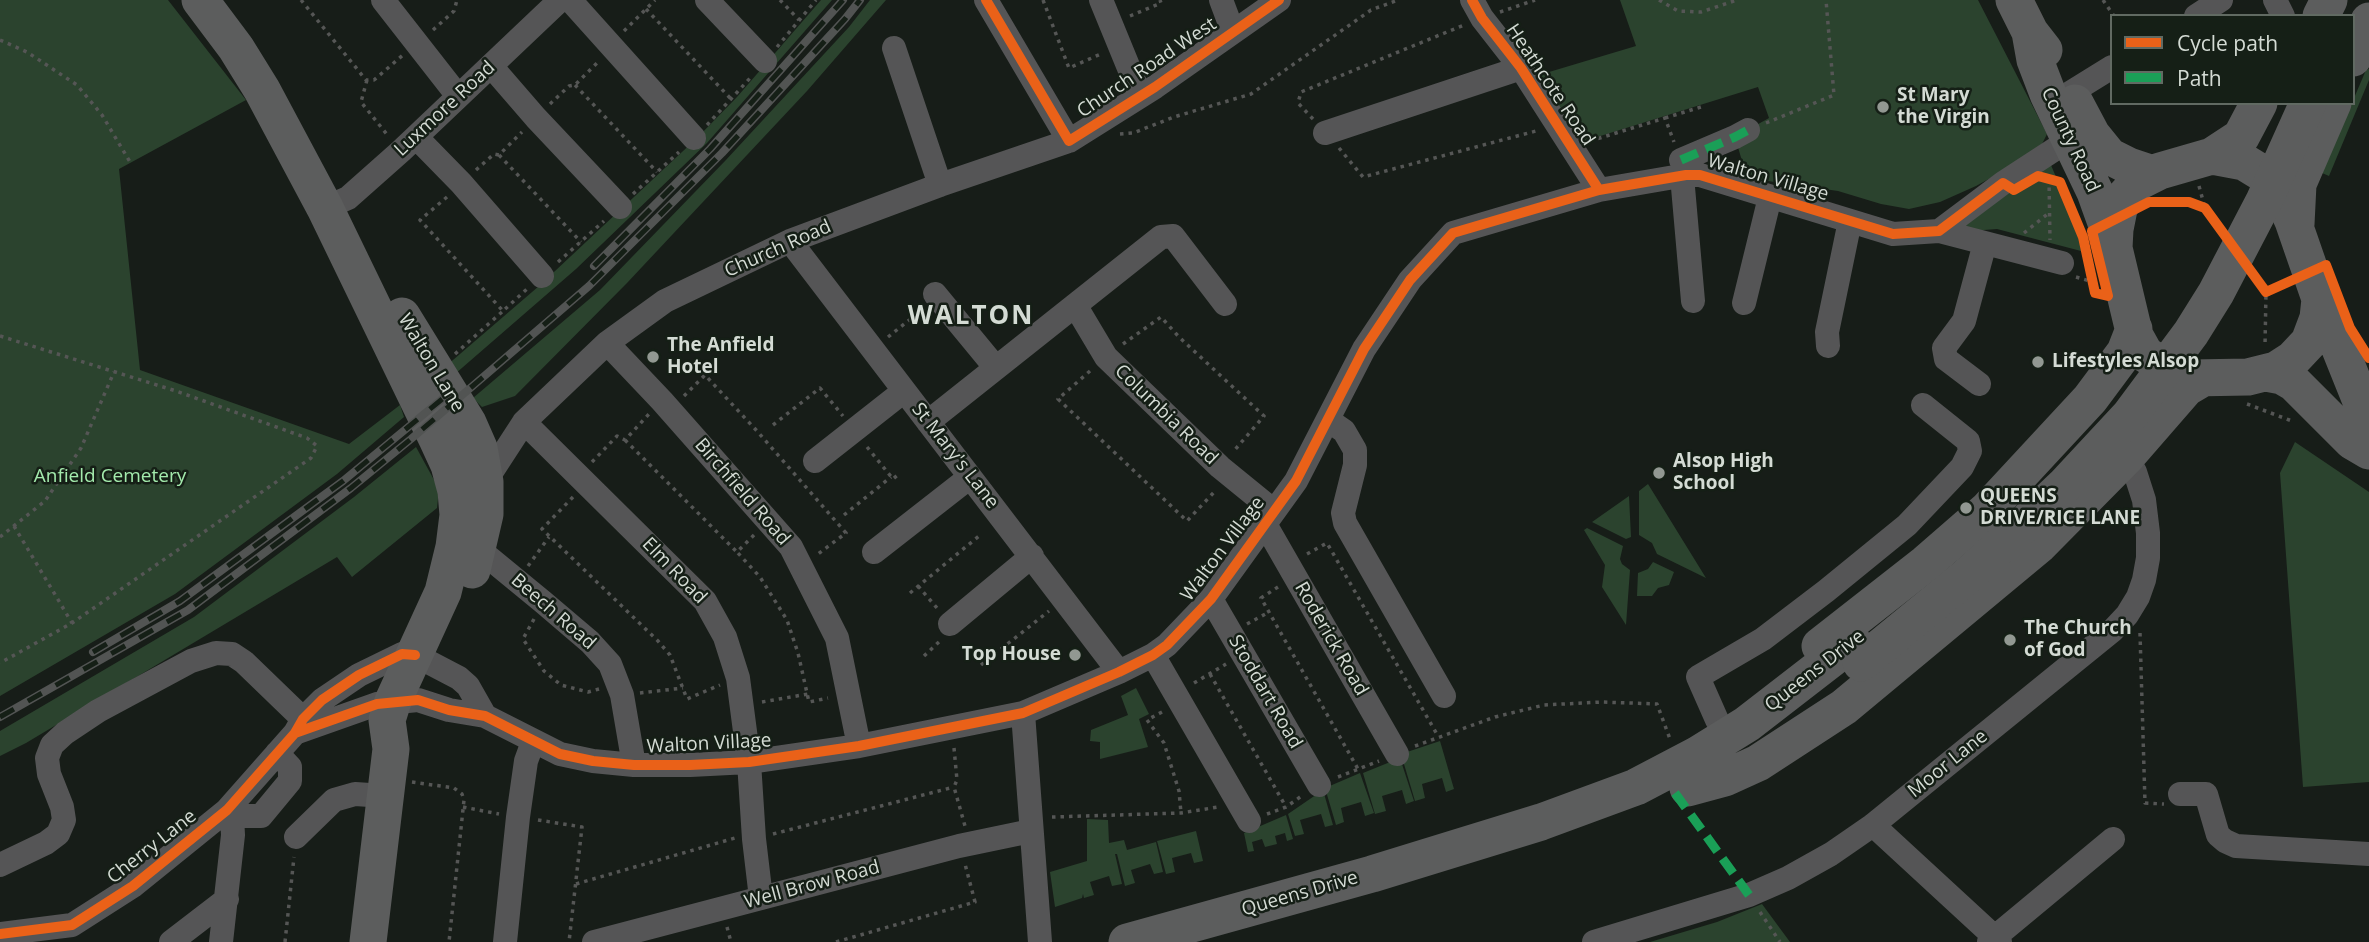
<!DOCTYPE html>
<style>
body{margin:0}
#map{position:relative;width:2369px;height:942px;overflow:hidden;background:#171d18;font-family:"Open Sans",sans-serif}
canvas{display:block}
.legend{position:absolute;left:2110px;top:14px;width:245px;height:91px;box-sizing:border-box;background:#151f16;border:2px solid #616a62;margin:0;padding:9px 12px;list-style:none;font-size:21px;color:#d4dbd4}
.legend li{display:flex;align-items:center;gap:14px;height:35px}
.legend b{width:35px;border:2px solid #616a62}
</style>
<div id="map">
<canvas width="2369" height="942"></canvas>
<ul class="legend">
<li><b style="height:9px;background:#ea6118"></b>Cycle path</li>
<li><b style="height:9px;background:#1a9f57"></b>Path</li>
</ul>
</div>
<script>
const context = document.querySelector('canvas').getContext('2d');
context.lineJoin = 'round';
function fillPath(path, color) { context.fillStyle = color; context.fill(path, 'evenodd'); }
const poly = rows => new Path2D(rows.map(r => 'M' + r).join(''));
function trace(path, color, width, dash) { context.strokeStyle = color; context.lineWidth = width; context.lineCap = dash ? 'butt' : 'round'; context.setLineDash(dash || []); context.stroke(path); }
function drawText(font, color, halo, rows, align = 'center') {
  context.font = font + ' "Open Sans",sans-serif'; context.lineWidth = 5; context.setLineDash([]); context.textBaseline = 'middle'; context.strokeStyle = halo; context.fillStyle = color; for (const [text, x, y, turn = 0] of rows) {
    context.save(); context.translate(x, y); context.rotate((+turn || 0) * Math.PI / 180); context.textAlign = isNaN(turn) ? turn : align; if (halo) context.strokeText(text, 0, 0); context.fillText(text, 0, 0); context.restore();
  }
}
fillPath(poly([
 [0,0,168,0,246,100,119,169,140,370,349,444,400,405,404,417,337,474,175,594,0,696],
 [821,0,832,0,707,143,576,269,455,374,446,366,539,286,698,137,737,97],
 [870,0,886,0,807,91,627,283,515,396,482,407,473,398,600,290,725,161,849,27],
 [1620,0,1978,0,2047,134,2042,144,2007,169,1976,186,1940,202,1909,209,1881,204,1838,191,1747,178,1735,137,1769,118,1758,87,1581,142,1539,75,1636,46],
 [2369,69,2369,80,2329,176,2322,173,2366,70],
 [2051,165,2080,235,2081,251,1997,229,1971,231,1966,228,1966,217],
 [2295,442,2369,492,2369,782,2303,787,2280,473],
 [416,447,439,489,437,508,352,577,337,557,26,743,0,756,0,731,194,617,354,497],
 [1648,484,1706,578,1657,554,1652,543,1639,535,1639,491],
 [1629,496,1631,537,1626,539,1592,522],
 [1587,528,1623,546,1620,559,1622,564,1630,570,1626,625,1602,587,1605,565,1584,530],
 [1653,562,1674,572,1669,585,1658,588,1652,596,1637,596,1638,573,1648,569],
 [1136,688,1149,714,1139,719,1148,747,1100,759,1100,742,1090,741,1091,730,1128,715,1121,696],
 [1440,741,1454,789,1446,792,1442,778,1422,784,1425,798,1415,801,1401,754],
 [1400,758,1414,801,1406,804,1402,790,1382,796,1386,811,1375,814,1363,773],
 [1360,773,1374,813,1365,816,1361,802,1341,808,1344,822,1336,825,1325,788],
 [1323,790,1333,825,1325,827,1321,814,1300,820,1304,834,1295,836,1288,814],
 [1286,815,1293,839,1287,841,1285,833,1275,836,1277,844,1265,847,1262,839,1252,842,1254,851,1248,852,1244,833],
 [1087,819,1108,820,1109,843,1124,840,1127,850,1156,842,1163,872,1154,874,1150,864,1131,870,1135,883,1125,886,1117,854,1115,854,1122,884,1112,886,1109,876,1090,882,1094,895,1084,898,1083,894,1082,898,1055,907,1050,872,1087,861],
 [1196,831,1203,861,1194,863,1191,853,1172,858,1175,872,1166,874,1157,841],
 [1762,904,1790,942,1650,942,1717,922]
]), '#2b432e');
trace(poly([
 [301,0,366,80,374,80,403,55],
 [780,0,799,20],
 [1043,0,1069,68,1103,53],
 [1659,0,1678,11,1701,12,1737,0],
 [2103,0,2114,16],
 [646,9,731,99],
 [1500,12,1535,0],
 [1130,16,1161,3,1160,0],
 [433,30,454,11,457,0],
 [624,31,655,0],
 [0,40,27,52,77,85,102,115,130,162],
 [777,47,816,0],
 [367,80,361,102,389,137],
 [575,85,657,172],
 [550,104,569,86,575,85,599,61],
 [1665,118,1701,107],
 [1313,119,1298,103,1301,92,1464,25],
 [1766,123,1834,95,1826,0],
 [707,125,752,76],
 [1120,134,1133,133,1174,117,1251,94,1371,10,1398,0],
 [1590,141,1665,118,1674,142],
 [1339,148,1363,177,1536,131],
 [499,155,581,242],
 [476,170,494,154,499,155,522,132],
 [2049,179,2050,240],
 [2199,186,2205,208],
 [633,194,679,152],
 [447,197,420,220,503,311,528,288],
 [2159,202,2189,202,2205,208,2220,229],
 [2024,233,2050,212],
 [558,262,604,221],
 [2253,275,2266,292,2265,346],
 [2076,277,2093,282],
 [2266,292,2286,283],
 [0,336,176,391,307,438,317,446,311,458,72,623,0,663],
 [888,337,923,309],
 [1123,344,1161,317,1179,337,1264,416,1233,452],
 [455,354,503,311],
 [1090,371,1058,399,1187,521,1216,490],
 [684,396,705,375,757,431,846,533,818,554],
 [2247,404,2292,421],
 [773,425,820,388,843,416],
 [625,440,737,552],
 [867,447,893,479,900,473],
 [592,462,617,436,625,440,649,414],
 [573,497,542,529,658,641,670,655,687,699,720,685],
 [844,515,891,477],
 [14,526,72,623],
 [754,535,737,552,760,577,787,620,798,653,809,702,828,698],
 [0,537,45,501,81,448,114,372],
 [1307,554,1327,543,1438,736],
 [528,566,549,537],
 [918,586,937,608],
 [1278,587,1261,598,1358,769],
 [910,593,979,536],
 [534,619,523,639,544,671,561,685,588,692,599,689],
 [1247,624,1269,612],
 [2140,633,2145,803,2164,804],
 [924,656,941,640],
 [981,665,1049,611],
 [1210,674,1286,807],
 [1194,683,1226,664],
 [640,693,683,688],
 [762,702,808,694],
 [1162,712,1147,720,1164,743,1179,791,1181,813],
 [1415,746,1495,717,1544,705,1602,702,1657,704,1670,739],
 [954,748,957,780,954,787,965,826],
 [1338,777,1379,761],
 [412,782,454,788,462,794,464,800,449,942],
 [463,807,499,814],
 [1267,814,1286,807,1303,795],
 [1052,817,1181,813,1218,807],
 [538,820,582,827,569,942],
 [773,834,954,787],
 [576,884,735,838],
 [1760,912,1780,942],
 [727,927,731,942],
 [285,942,294,857],
 [836,942,975,902,965,864]
]), '#555655', 3.5, [3.5, 5]);
trace(poly([
 [383,0,458,96],
 [570,0,694,138],
 [707,0,765,61],
 [986,0,1069,141],
 [1101,0,1140,95],
 [1221,0,1233,32],
 [1472,0,1482,18,1521,68,1599,190],
 [2275,0,2283,16],
 [2196,16,2221,0],
 [894,48,940,185],
 [491,66,536,118,620,207],
 [2070,93,2112,67],
 [1325,133,1521,68],
 [416,137,461,183,542,276],
 [1681,160,1735,137,1748,130],
 [1682,176,1693,301],
 [325,208,348,198,401,151,560,0],
 [1939,231,2062,263],
 [790,241,1119,672],
 [935,294,996,368],
 [1744,303,1770,197],
 [1075,305,1106,357,1220,467,1274,511],
 [607,343,662,401,791,547,837,638,859,746],
 [1828,346,1827,332,1850,221],
 [1979,384,1946,359,1944,348,1964,321,1985,243],
 [1328,420,1344,431,1355,450,1355,465,1343,513,1345,523,1444,696],
 [524,422,705,601,725,637,738,678,749,762,754,839,761,898],
 [928,422,1161,237,1173,236,1225,304],
 [815,461,904,391],
 [485,482,524,422,607,343,665,301,790,241,940,185,1069,141,1155,87,1279,0],
 [1265,524,1397,754],
 [477,552,487,556,543,602,590,642,610,664,622,695,634,765],
 [874,552,970,477],
 [1211,599,1319,785],
 [950,624,1032,556],
 [1153,655,1249,821],
 [1023,713,1040,942],
 [1717,720,1698,677,1763,639,1826,591,1907,525,1962,467,1970,451,1968,441,1923,405],
 [295,733,377,704,418,700,449,710,485,716,560,754,593,761,634,765,690,765,749,762,859,746,1023,713,1119,672,1153,655,1167,645,1211,599,1296,481,1364,349,1410,280,1453,233,1599,190,1686,175,1700,175,1893,234,1939,231,2003,183,2069,140],
 [2180,794,2206,794,2218,835,2225,841,2236,846,2369,854],
 [232,816,261,816,290,781,290,767,277,753],
 [1873,825,2000,942],
 [296,837,334,800,355,794,385,796],
 [0,865,46,843,58,834,64,820,62,807,49,774,47,758,52,745,65,733,98,711,191,661,216,653,232,654,244,662,303,719],
 [0,934,72,925,133,886,227,810,295,733,303,719,322,700,359,675,402,654,415,655,459,678,468,686,485,716],
 [171,942,227,899],
 [221,942,233,835,232,816,227,810],
 [505,942,518,817,526,761,533,742],
 [594,942,959,846,1031,831],
 [1594,942,1749,895,1788,878,1831,854,1873,825,2112,631,2127,615,2138,597,2144,580,2148,558,2148,533,2144,500,2135,472,2126,457],
 [1989,942,2113,839]
]), '#555556', 24);
trace(poly([
 [200,0,236,48,262,90,325,208,437,439,449,465,456,491,458,515,454,547,443,592,393,701,387,720,391,749,368,942],
 [2014,0,2030,32,2044,50],
 [2321,16,2329,0],
 [2030,32,2035,60,2048,94,2095,192,2114,245],
 [2353,58,2369,21],
 [2075,103,2092,135,2109,156,2129,166,2153,174],
 [2212,156,2244,162,2275,181,2293,221,2320,299,2318,318,2309,342,2293,359,2276,370,2248,377,2192,378,2178,375,2145,354,2135,336,2114,248,2115,229,2119,209,2126,195,2138,182,2160,171,2212,156],
 [2212,156,2241,137,2259,103],
 [2296,224,2298,184,2333,103],
 [2320,299,2369,421],
 [402,316,468,423,479,448,485,482,485,514,472,570],
 [2266,373,2282,376,2294,383,2352,441,2369,451],
 [1820,646,1926,563,1987,510,2090,399,2125,352,2134,329],
 [1688,788,1725,778,1758,763,1844,707,2039,545,2126,457,2186,388,2203,378],
 [1127,942,1372,874,1541,822,1636,787,1697,755,1747,724,1853,642]
]), '#5c5d5d', 37);
const rail = poly([
 [594,266,710,149,843,0],
 [93,652,180,601,343,481,447,395],
 [0,717,188,610,351,488,411,439,589,286,722,153,845,19,860,0]
]);
trace(rail, '#525453', 8);
trace(rail, '#151f16', 5, [16]);
trace(poly([
 [1861,663,1967,576,2021,527,2064,486,2130,415,2191,333,2216,293,2264,201,2308,103]
]), '#5c5d5d', 37);
trace(poly([
 [1681,160,1735,137,1748,130],
 [1675,793,1749,895]
]), '#1a9f57', 9, [18, 9]);
trace(poly([
 [986,0,1069,141,1155,87,1279,0],
 [1472,0,1482,18,1521,68,1599,190],
 [295,733,377,704,418,700,449,710,485,716,560,754,593,761,634,765,690,765,749,762,859,746,1023,713,1119,672,1153,655,1167,645,1211,599,1296,481,1364,349,1410,280,1453,233,1599,190,1686,175,1700,175,1893,234,1939,231,2003,183,2014,190,2038,176,2060,182,2083,237,2095,293,2108,296,2092,231,2149,202,2189,202,2205,208,2266,292,2326,265,2350,328,2369,358],
 [0,934,72,925,133,886,227,810,295,733,303,719,322,700,359,675,402,654,415,655]
]), '#ea6118', 10);
for (const [x, y, r, color] of [
 [1883,107,7,"#929892"],
 [653,357,7,"#929892"],
 [2038,362,7,"#929892"],
 [1659,473,7,"#929892"],
 [1966,508,7,"#929892"],
 [2010,640,7,"#929892"],
 [1075,655,7,"#929892"]
]) { const dot = new Path2D(); dot.arc(x, y, r, 0, 2 * Math.PI); context.fillStyle = color; context.fill(dot); trace(dot, '#151f16', 2.5); }
drawText('19px', '#d4dbd4', '#151f16', [
 ["Church Road West",1147,68,-34],
 ["Heathcote Road",1550,85,56],
 ["Luxmore Road",445,109,-43],
 ["County Road",2070,140,65],
 ["Walton Village",1768,178,16],
 ["Church Road",778,249,-24],
 ["Walton Lane",431,363,59],
 ["Columbia Road",1166,415,44],
 ["St Mary's Lane",955,456,52],
 ["Birchfield Road",742,492,49],
 ["Walton Village",1223,549,-53],
 ["Elm Road",674,571,46],
 ["Beech Road",553,612,41],
 ["Roderick Road",1331,639,60],
 ["Queens Drive",1815,671,-38],
 ["Stoddart Road",1265,692,60],
 ["Walton Village",709,744,-3],
 ["Moor Lane",1948,764,-39],
 ["Cherry Lane",152,847,-38],
 ["Well Brow Road",812,885,-15],
 ["Queens Drive",1300,894,-16]
]);
drawText('bold 19px', '#d4dbd4', '#151f16', [
 ["St Mary",1897,96],
 ["the Virgin",1897,118],
 ["The Anfield",667,346],
 ["Hotel",667,368],
 ["Lifestyles Alsop",2052,362],
 ["Alsop High",1673,462],
 ["School",1673,484],
 ["QUEENS",1980,497],
 ["DRIVE/RICE LANE",1980,519],
 ["The Church",2024,629],
 ["of God",2024,651],
 ["Top House",1061,655,"right"]
], 'left');
drawText('19px', '#a3eaac', '#151f16', [
 ["Anfield Cemetery",110,477]
]);
context.letterSpacing = '2px';
drawText('bold 26px', '#d4dbd4', '#151f16', [
 ["WALTON",971,317]
]);
context.letterSpacing = '0px';
</script>
